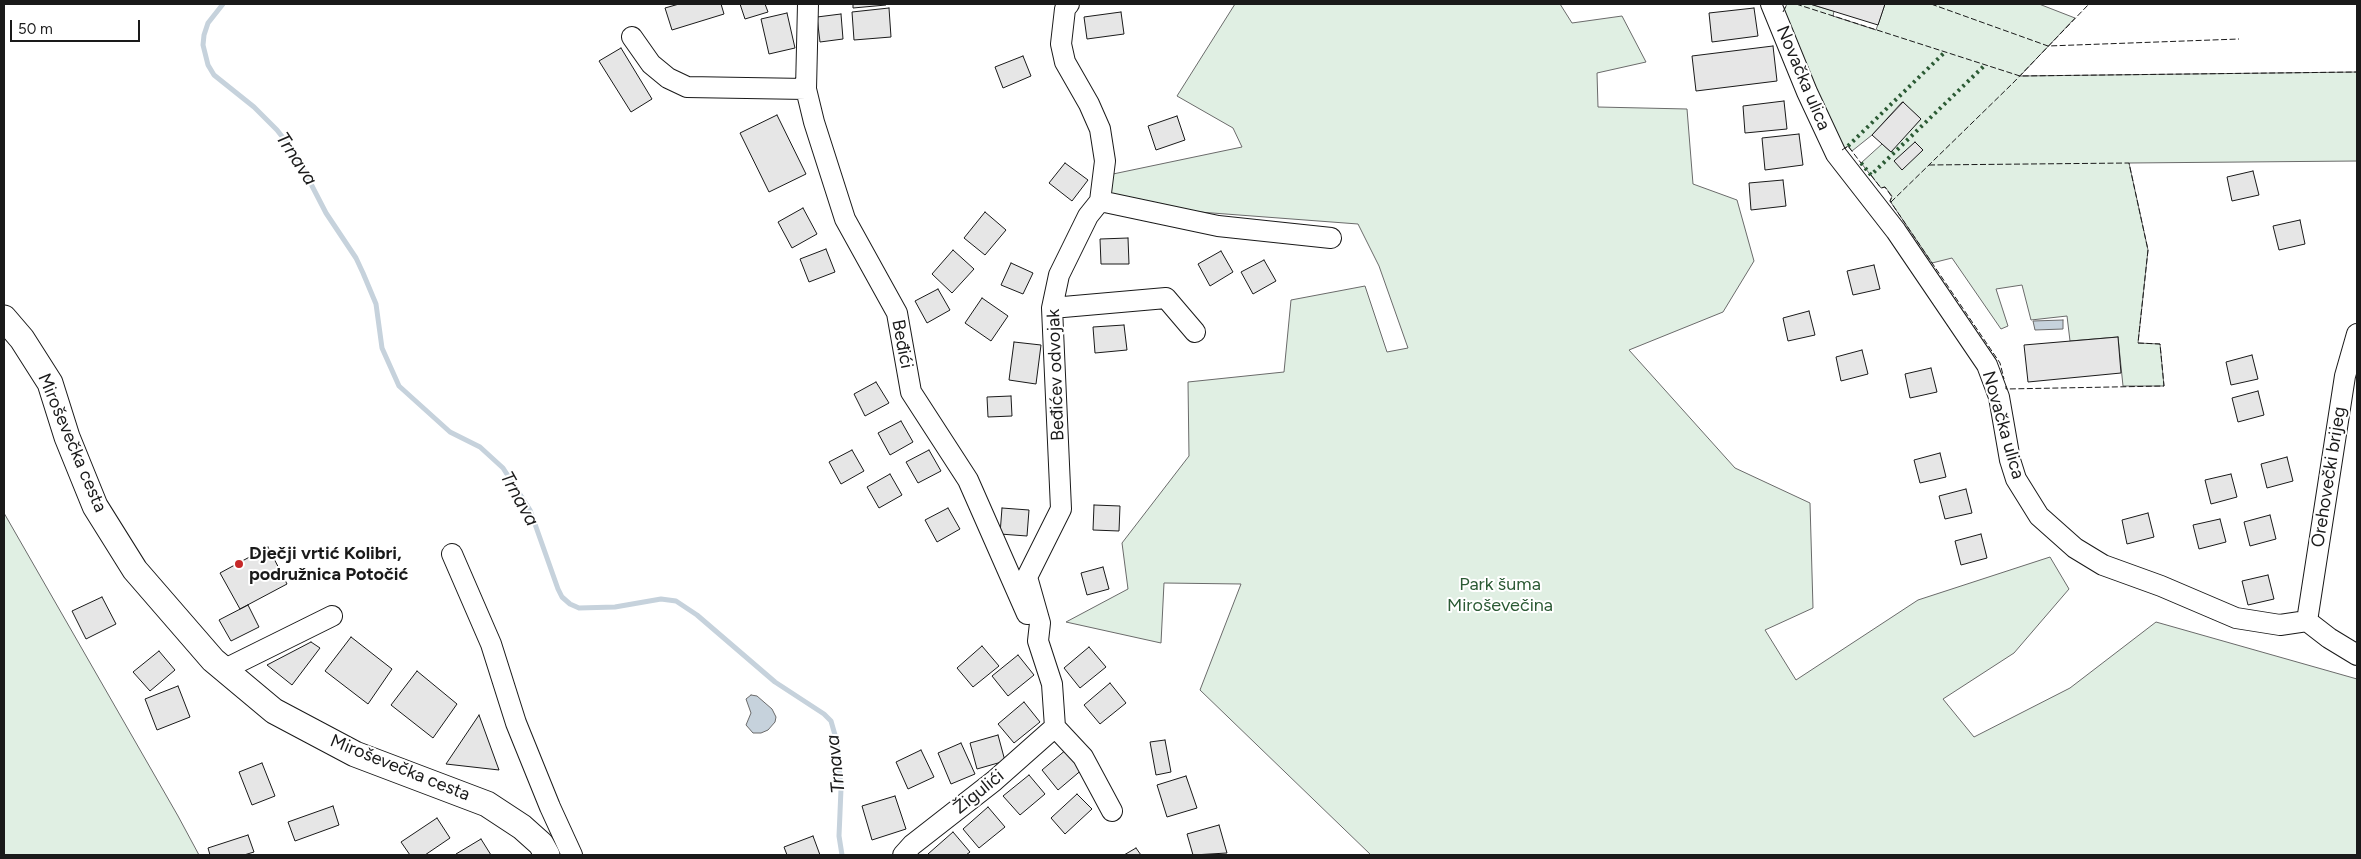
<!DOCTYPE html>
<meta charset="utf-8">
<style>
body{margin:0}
#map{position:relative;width:2361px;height:859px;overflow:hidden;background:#fff;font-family:Figtree,sans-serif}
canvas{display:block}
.frame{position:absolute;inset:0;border:5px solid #1a1a1a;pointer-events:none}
.scale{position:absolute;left:10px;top:20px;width:130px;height:22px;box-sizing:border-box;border:2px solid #1a1a1a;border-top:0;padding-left:6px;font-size:15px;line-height:18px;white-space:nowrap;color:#1a1a1a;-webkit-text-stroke:4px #fff;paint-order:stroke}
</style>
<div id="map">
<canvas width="2361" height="859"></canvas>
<div class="frame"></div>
<div class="scale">50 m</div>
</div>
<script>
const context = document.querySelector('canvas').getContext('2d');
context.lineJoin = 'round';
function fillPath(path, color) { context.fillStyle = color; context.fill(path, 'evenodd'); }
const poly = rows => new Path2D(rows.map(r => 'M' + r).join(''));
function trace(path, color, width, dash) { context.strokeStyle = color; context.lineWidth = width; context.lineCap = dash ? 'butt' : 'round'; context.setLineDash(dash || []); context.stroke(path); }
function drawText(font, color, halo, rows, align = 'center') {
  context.font = font + ' Figtree,sans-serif'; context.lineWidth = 4; context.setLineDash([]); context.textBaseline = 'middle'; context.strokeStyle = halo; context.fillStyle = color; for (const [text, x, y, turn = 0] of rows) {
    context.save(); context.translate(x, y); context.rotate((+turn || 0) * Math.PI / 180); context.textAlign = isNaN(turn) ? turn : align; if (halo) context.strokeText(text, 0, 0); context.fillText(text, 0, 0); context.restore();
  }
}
const green = poly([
 [1235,4,1560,4,1572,23,1622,16,1646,62,1597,73,1598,107,1687,109,1693,184,1737,200,1754,261,1723,312,1629,350,1735,468,1810,503,1813,608,1765,630,1796,680,1918,600,2050,557,2069,589,2014,653,1943,699,1974,737,2070,688,2156,622,2357,679,2357,855,1371,855,1200,690,1241,584,1164,583,1161,643,1066,622,1128,589,1122,543,1189,456,1188,382,1284,372,1291,300,1365,286,1387,352,1408,348,1379,266,1358,224,1186,211,1106,194,1113,174,1242,147,1233,128,1177,96,1235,4],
 [1787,4,1810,4,1834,11,1833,16,1876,30,1885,4,2039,4,2075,18,2020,76,2357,72,2357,161,2129,163,2148,250,2138,343,2160,344,2164,386,2123,386,2118,337,2070,341,2067,316,2031,320,2022,285,1996,289,2008,326,2001,329,1952,258,1932,263,1890,201,1892,196,1885,187,1881,188,1861,163,1882,144,1890,151,1921,119,1902,102,1872,135,1852,151,1848,146,1843,151,1783,12,1787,4],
 [4,513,178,816,199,855,4,855,4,513]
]);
fillPath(green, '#e0efe3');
trace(green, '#6a6a6a', 1);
const water = poly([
 [2063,320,2063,329,2035,330,2033,321,2063,320],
 [751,695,757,696,772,709,776,717,775,722,768,730,761,733,753,733,746,725,751,713,746,699,751,695]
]);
fillPath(water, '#c6d2dc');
trace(water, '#6a6a6a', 1);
trace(poly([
 [223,4,208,23,204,35,203,45,208,65,214,75,254,107,277,130,295,153,326,213,356,258,363,273,376,304,382,348,399,386,450,432,480,447,503,468,530,510,558,589,562,597,570,604,579,608,615,607,661,599,676,601,697,615,775,682,824,714,831,721,837,742,841,789,839,836,842,855]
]), '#c6d2dc', 5);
const building = poly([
 [679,4,721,4,724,14,672,30,665,8,679,4],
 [740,4,765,4,768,12,745,19,740,4],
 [853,4,886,4,886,5,853,8,853,4],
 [1810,4,1885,4,1878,25,1810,4],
 [889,8,891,37,854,40,852,12,889,8],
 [1754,8,1758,36,1712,42,1709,13,1754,8],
 [1121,12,1124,34,1087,39,1084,17,1121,12],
 [787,13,795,48,769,54,761,19,787,13],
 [841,14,843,39,820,42,817,17,841,14],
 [1773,46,1777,81,1696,91,1692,56,1773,46],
 [621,48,652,99,631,112,599,61,621,48],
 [1023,56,1031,76,1003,88,995,67,1023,56],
 [1784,101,1787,129,1745,133,1743,106,1784,101],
 [1903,102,1921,119,1891,152,1872,135,1903,102],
 [777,115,806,174,769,192,740,133,777,115],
 [1177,116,1185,140,1156,150,1148,126,1177,116],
 [1799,134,1803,165,1765,170,1762,138,1799,134],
 [1915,142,1923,150,1902,170,1894,161,1915,142],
 [1065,163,1088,180,1072,201,1049,183,1065,163],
 [2253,171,2259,195,2232,201,2227,177,2253,171],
 [1783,180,1786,206,1751,210,1749,183,1783,180],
 [803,208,817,234,792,248,778,222,803,208],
 [985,212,1006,230,985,255,964,238,985,212],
 [2300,220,2305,244,2279,250,2273,226,2300,220],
 [1128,238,1129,264,1101,264,1100,239,1128,238],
 [826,249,835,272,809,282,800,259,826,249],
 [953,250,974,269,952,293,932,274,953,250],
 [1221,251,1233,272,1210,286,1198,264,1221,251],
 [1264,260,1276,281,1253,294,1241,272,1264,260],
 [1011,263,1033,273,1023,294,1001,285,1011,263],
 [1874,265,1880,289,1853,295,1847,271,1874,265],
 [938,289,950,310,927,323,915,301,938,289],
 [982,298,1008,316,991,341,965,323,982,298],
 [1809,311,1815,335,1788,341,1783,318,1809,311],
 [1124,325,1127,350,1095,353,1093,327,1124,325],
 [2118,337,2121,373,2028,382,2024,345,2118,337],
 [1014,342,1041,345,1036,384,1009,380,1014,342],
 [1862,350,1868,374,1841,381,1836,357,1862,350],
 [2252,355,2258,379,2231,385,2226,362,2252,355],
 [1931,368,1937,392,1910,398,1905,374,1931,368],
 [876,382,889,403,865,416,854,394,876,382],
 [2258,391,2264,415,2238,422,2232,398,2258,391],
 [1011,396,1012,416,988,417,987,397,1011,396],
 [901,421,913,442,890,455,878,433,901,421],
 [852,450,864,471,841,484,829,462,852,450],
 [929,450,941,471,918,483,906,462,929,450],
 [1940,453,1946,477,1920,483,1914,460,1940,453],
 [2287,457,2293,481,2267,488,2261,464,2287,457],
 [890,474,902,495,879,508,867,487,890,474],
 [2231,474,2237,497,2211,504,2205,480,2231,474],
 [1966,489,1972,513,1945,519,1939,496,1966,489],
 [1094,505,1120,506,1119,531,1093,530,1094,505],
 [948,508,960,529,937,542,925,520,948,508],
 [1002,508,1029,510,1027,536,1000,534,1002,508],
 [2148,513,2154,537,2127,544,2122,520,2148,513],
 [2270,515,2276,539,2250,546,2244,522,2270,515],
 [2220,519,2226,542,2199,549,2193,525,2220,519],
 [1981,534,1987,558,1961,565,1955,541,1981,534],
 [268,547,287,584,240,609,220,573,268,547],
 [1103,567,1109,589,1087,595,1081,573,1103,567],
 [2268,575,2274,599,2248,605,2242,581,2268,575],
 [102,597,116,624,86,639,72,611,102,597],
 [248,605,259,627,231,641,219,620,248,605],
 [351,637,392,669,368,704,325,671,351,637],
 [311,642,320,648,292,685,267,665,311,642],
 [982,646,999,666,973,687,957,668,982,646],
 [1089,647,1106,667,1080,688,1064,668,1089,647],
 [159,651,175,670,150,691,133,672,159,651],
 [1018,655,1034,675,1008,696,992,676,1018,655],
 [417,671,457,704,433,738,391,705,417,671],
 [1110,683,1126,703,1100,724,1084,705,1110,683],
 [178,686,190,717,157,730,145,699,178,686],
 [1024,702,1040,722,1014,743,998,724,1024,702],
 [479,715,499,770,446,764,479,715],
 [998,735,1005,761,977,769,970,743,998,735],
 [1165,740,1171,772,1156,775,1150,742,1165,740],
 [961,743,975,774,951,784,938,753,961,743],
 [1067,749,1084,768,1058,790,1042,770,1067,749],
 [921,750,934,777,908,789,896,762,921,750],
 [262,763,275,796,252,805,239,772,262,763],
 [1029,775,1045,794,1020,815,1003,796,1029,775],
 [1186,776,1197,808,1167,817,1157,785,1186,776],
 [1077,794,1092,809,1065,834,1051,818,1077,794],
 [895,796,906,829,872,840,862,806,895,796],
 [333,806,339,825,295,841,288,822,333,806],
 [988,807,1005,827,979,848,963,829,988,807],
 [437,818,450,838,425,855,410,855,401,842,437,818],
 [1219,825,1227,853,1193,855,1187,834,1219,825],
 [953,832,970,852,966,855,929,855,928,854,953,832],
 [248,835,254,852,244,855,210,855,208,848,248,835],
 [813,836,820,855,787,855,784,847,813,836],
 [481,839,491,855,457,855,456,854,481,839],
 [1136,848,1141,855,1124,855,1136,848]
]);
fillPath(building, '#e6e6e6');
trace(building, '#1a1a1a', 1);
const minor = poly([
 [808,4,806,89,814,122,845,219,897,313,911,392,968,480,1027,614],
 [1771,4,1807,92,1836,154,1896,231,1987,365,1999,397,2010,460,2016,479,2039,516,2075,548,2103,565,2161,586,2236,618,2280,625,2307,621,2329,638,2357,655],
 [632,37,651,64,668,78,687,87,806,89],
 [1100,201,1218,226,1331,238],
 [1052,308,1166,298,1195,332],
 [452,554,491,644,516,723,550,807,572,855],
 [2307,621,2345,376,2357,334],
 [225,669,332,616],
 [1055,727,1052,684,1038,641,1040,623,1027,577,1061,509,1052,308,1059,275,1088,216,1100,201,1105,161,1100,129,1089,104,1065,62,1061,44,1065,9,1069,4],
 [1055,727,1083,757,1112,811],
 [903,855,912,845,994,781,1055,727]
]);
const major = poly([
 [4,318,22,339,50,383,67,437,95,506,135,570,213,660,274,711,355,754,487,804,522,827,541,844,547,855]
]);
trace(minor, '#1a1a1a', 22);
trace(major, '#1a1a1a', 27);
trace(minor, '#fff', 20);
trace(major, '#fff', 25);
trace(poly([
 [1848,146,1945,52],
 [1861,163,1871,175,1985,65]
]), '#2b5a34', 4, [2.5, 4]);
trace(poly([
 [1796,4,2020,76,2357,72],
 [1931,4,2048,46,2239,39],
 [1783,12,1787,4],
 [1842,150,1848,146,1861,163],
 [1929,165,2129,163,2148,250,2138,343,2160,344,2164,386,2006,389,2006,386],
 [1871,175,1881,188,1885,187,1892,197,1890,201,2000,363,2004,379],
 [1891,202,2013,83,2089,4]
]), '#1a1a1a', 1, [6, 2.5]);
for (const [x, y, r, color] of [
 [239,564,5,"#c62828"]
]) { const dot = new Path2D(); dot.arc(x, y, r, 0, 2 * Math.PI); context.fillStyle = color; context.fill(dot); trace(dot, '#fff', 2); }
drawText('18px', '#1a1a1a', '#fff', [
 ["Novačka ulica",1803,78,67],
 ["Beđići",902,344,79],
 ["Beđićev odvojak",1056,375,-92],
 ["Novačka ulica",2003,425,74],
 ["Miroševečka cesta",72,443,67],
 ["Orehovečki brijeg",2329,477,-81],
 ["Miroševečka cesta",400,768,22],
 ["Žigulići",979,792,-39]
]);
drawText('bold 18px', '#1a1a1a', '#fff', [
 ["Dječji vrtić Kolibri,",249,554],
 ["podružnica Potočić",249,575]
], 'left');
drawText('18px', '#2b5a34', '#fff', [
 ["Park šuma",1500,585],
 ["Miroševečina",1500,606]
]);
drawText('italic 19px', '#1a1a1a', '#fff', [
 ["Trnava",296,159,57],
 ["Trnava",519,499,61],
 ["Trnava",836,764,-96]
]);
</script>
